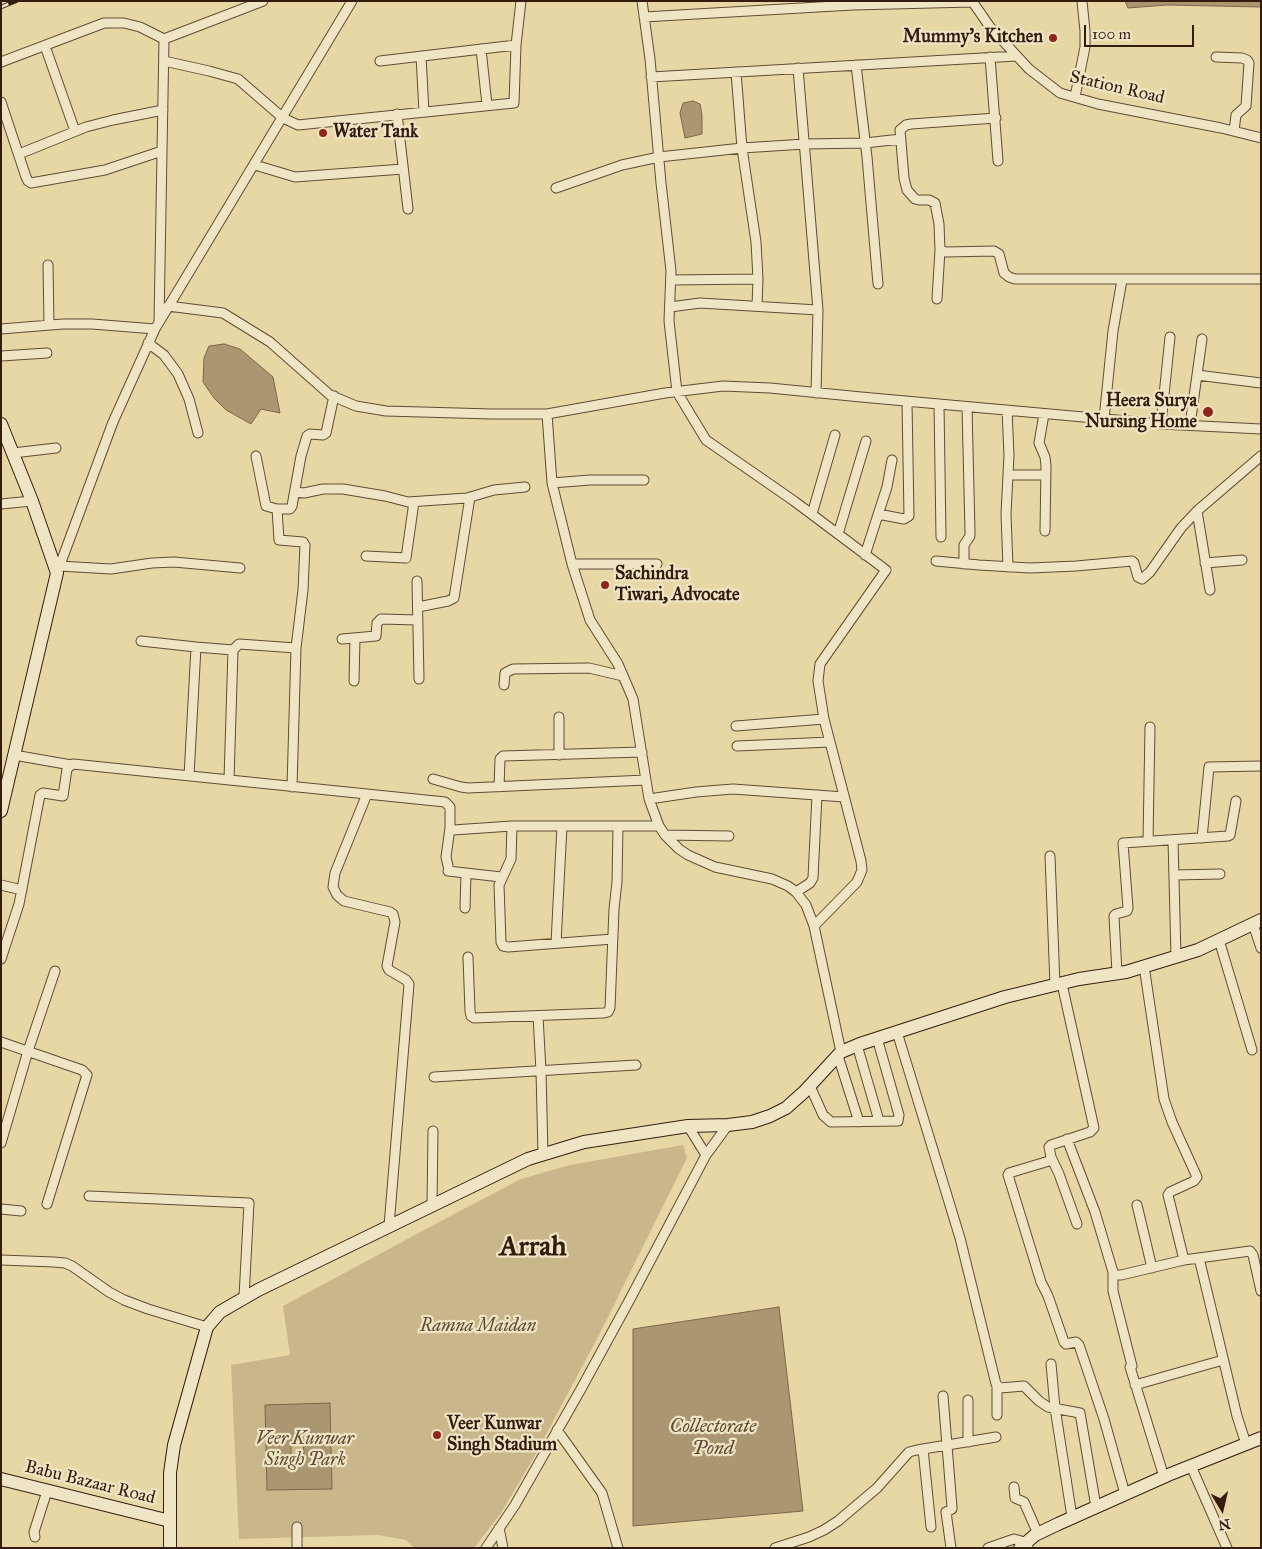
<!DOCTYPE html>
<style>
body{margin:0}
#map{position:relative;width:1262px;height:1549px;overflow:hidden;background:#e7d7a4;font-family:"IM FELL Great Primer",serif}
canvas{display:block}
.frame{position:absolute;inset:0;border:2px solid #351c10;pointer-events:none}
.north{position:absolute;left:1197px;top:1484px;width:50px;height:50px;-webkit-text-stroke:4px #efe5c4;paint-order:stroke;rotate:171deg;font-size:14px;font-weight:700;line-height:20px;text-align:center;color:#351c10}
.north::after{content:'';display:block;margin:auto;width:18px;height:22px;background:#351c10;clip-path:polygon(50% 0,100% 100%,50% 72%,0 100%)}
.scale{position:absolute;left:1084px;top:25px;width:110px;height:22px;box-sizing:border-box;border:2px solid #351c10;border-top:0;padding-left:6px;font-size:15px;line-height:18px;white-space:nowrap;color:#351c10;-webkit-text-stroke:4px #efe5c4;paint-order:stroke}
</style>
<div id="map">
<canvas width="1262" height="1549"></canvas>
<div class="frame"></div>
<div class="north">N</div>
<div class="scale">100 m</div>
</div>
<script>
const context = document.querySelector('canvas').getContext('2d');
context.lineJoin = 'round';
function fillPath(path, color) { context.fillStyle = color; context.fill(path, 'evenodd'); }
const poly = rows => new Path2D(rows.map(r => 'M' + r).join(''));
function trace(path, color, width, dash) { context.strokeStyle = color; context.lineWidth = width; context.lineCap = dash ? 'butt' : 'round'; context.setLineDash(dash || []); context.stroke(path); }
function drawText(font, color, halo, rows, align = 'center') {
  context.font = font + ' "IM FELL Great Primer",serif'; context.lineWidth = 4.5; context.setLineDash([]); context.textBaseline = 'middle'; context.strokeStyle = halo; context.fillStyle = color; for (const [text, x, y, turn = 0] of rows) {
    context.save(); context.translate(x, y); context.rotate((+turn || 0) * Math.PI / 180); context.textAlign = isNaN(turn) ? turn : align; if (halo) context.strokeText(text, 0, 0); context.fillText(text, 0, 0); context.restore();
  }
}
fillPath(poly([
 [683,1145,687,1158,598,1337,534,1457,501,1513,474,1548,414,1548,406,1540,378,1535,239,1539,231,1365,290,1355,283,1306,441,1221,521,1179,570,1165]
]), '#c9b78b');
const water = poly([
 [1125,1,1261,1,1261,7,1167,5,1128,8,1125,1],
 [693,101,700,104,702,115,702,134,685,138,680,113,683,103,693,101],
 [224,344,240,349,273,377,280,413,261,409,251,424,226,410,214,398,203,382,204,358,209,346,224,344],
 [779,1307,803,1511,633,1526,633,1329,779,1307],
 [330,1403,332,1489,267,1490,265,1405,330,1403],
 [291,1441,303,1441,304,1454,291,1455,291,1441]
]);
fillPath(water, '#aa9772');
trace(water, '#7b664b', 1);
const street = poly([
 [642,1,650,59,661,183,671,271,669,321,677,392,706,440,794,501,886,570,820,664,818,681,824,719,861,861,862,870,857,882,814,926],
 [972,1,990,27,1029,69,1060,93,1098,104,1221,128,1261,138],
 [644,17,853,5,972,2],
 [45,46,75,131],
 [481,49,487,105],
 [421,56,424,112],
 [990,57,998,161],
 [1216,57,1242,58,1247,60,1249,63,1246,106,1236,115,1234,131],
 [164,61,209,71,238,79,283,118,298,125,514,103,516,45,521,1],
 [380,61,516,45],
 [1,62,104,23,124,23,140,27,164,39,263,1],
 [856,65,867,157,878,284],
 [798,68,818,310,816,393],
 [736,72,742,148,756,242,758,279,757,306],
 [651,77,1017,56],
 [1075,97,1085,47,1085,31,1082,1],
 [1,102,26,177,28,181,31,183,105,170,162,151],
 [397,114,408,209],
 [996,118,911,124,906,125,900,130,904,178,907,190,915,199,919,200,929,200,935,203,939,224,940,250,946,252,994,251,999,254,1004,273,1009,277,1015,279,1261,279],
 [19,154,86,127,113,120,163,110],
 [255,165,295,177,403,169],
 [556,188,622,165,659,157,742,148,805,144,865,143,901,139],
 [48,265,49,325],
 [671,280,758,279],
 [937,299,940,250],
 [168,306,223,313,270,342,330,395,356,406,386,411,492,414,547,414,665,393,723,386,770,388,861,397,1161,424,1261,429],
 [670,307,700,303,818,310],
 [159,322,164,39],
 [1,329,63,324,92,324,155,329],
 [148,343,164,355,178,374,189,399,198,433],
 [1,356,47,353],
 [1197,375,1261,383],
 [939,404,941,537],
 [1007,410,1009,455,1006,514,1008,567],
 [547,414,552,483,572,564,590,620,618,664,633,699,649,799,659,826,665,835,679,849,688,855,715,867,772,879,788,886,796,892,806,905,814,926,841,1052],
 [1044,414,1039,443,1045,457,1046,466,1045,531],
 [1104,419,1113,331,1122,280],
 [1161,424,1170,337],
 [1190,425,1202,339],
 [13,453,56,448],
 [256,456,266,506,277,509,290,509,292,506,301,456,307,436,310,434,323,435,326,433,334,396],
 [1008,475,1046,475],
 [552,483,590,480,644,480],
 [295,492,304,493,323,489,343,489,385,496,408,502,467,498,494,490,525,487],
 [1,504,32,501],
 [277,509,279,540,303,542,305,545,303,590,296,648,292,787],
 [1197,511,1210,590],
 [812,514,835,435],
 [878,514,904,519,909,516,907,402],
 [838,534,866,441],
 [865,555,887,487,892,460],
 [366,556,406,558,414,502],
 [936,561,979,565,1030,568,1076,566,1132,561,1134,563,1138,577,1142,579,1150,572,1181,528,1197,511,1261,456],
 [1205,563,1242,560],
 [572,564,657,564],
 [964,564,964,545,970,536,970,532,967,407],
 [59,566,111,569,152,563,174,562,240,568],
 [57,573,113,422,155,329,352,1],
 [417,581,419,679],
 [418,607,448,601,454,598,470,497],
 [342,639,376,636,377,623,381,619,418,620],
 [141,641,196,647,233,650,239,644,296,648],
 [354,681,355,638],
 [504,685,505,673,513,669,589,668,623,676],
 [559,717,559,755],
 [736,726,824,719],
 [737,746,830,742],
 [14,755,71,765],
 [189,776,196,647],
 [433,779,461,787,468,788,646,780],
 [229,780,233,650],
 [499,787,500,759,503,756,642,752],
 [367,794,335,873,333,887,337,895,344,901,390,912,393,914,395,922,387,966,389,970,406,980,409,984,389,1226],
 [649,799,696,792,733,789,844,797],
 [512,826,511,859,499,885,501,942,503,946,508,947,613,939],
 [665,835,729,836],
 [1202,838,1209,767,1261,766],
 [1173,840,1176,957],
 [1148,841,1150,727],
 [1050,856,1055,985],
 [448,866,446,857,450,828],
 [448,871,501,877],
 [1174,875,1220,874],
 [1,885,22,890],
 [796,892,810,883,813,878,817,795],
 [465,908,466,873],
 [1253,924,1261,948],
 [1219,940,1252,1050],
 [556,943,562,826],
 [468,957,470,1011,471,1016,474,1018,604,1013,608,1012,610,1008,614,909,617,882,618,826],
 [1,959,19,904,40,795,43,793,63,796,67,769,69,767,73,764,445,802,450,807,450,828,453,830,512,826,659,826],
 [1144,966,1164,1099,1172,1122,1197,1177,1194,1181,1170,1192,1168,1195,1184,1260],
 [1117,973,1114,916,1116,914,1127,911,1128,908,1123,843,1228,836,1230,835,1236,801],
 [1062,984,1094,1128,1090,1132,1051,1145,1049,1147,1051,1157,1049,1161,1009,1173,1008,1175,1041,1282,1048,1296,1064,1342,1066,1344,1076,1342,1079,1345,1104,1419,1125,1494],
 [538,1016,541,1071,543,1154],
 [897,1032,960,1238,996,1384,1000,1388,1024,1386,1039,1401,1048,1407,1080,1413,1096,1507],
 [1,1042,82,1070,87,1075,47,1204],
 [857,1045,879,1121],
 [838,1056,859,1122],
 [434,1077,636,1065],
 [810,1086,823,1115,831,1122,898,1121,899,1115,877,1038],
 [688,1126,706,1155],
 [1067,1139,1095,1212,1113,1272,1115,1275,1121,1275,1184,1260,1250,1251,1253,1255,1261,1291],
 [1,1143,28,1051,55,971],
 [1051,1157,1059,1174,1077,1224],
 [89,1196,249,1203,244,1297],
 [432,1205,433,1131],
 [1137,1205,1152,1268],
 [1,1209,21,1211],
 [1199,1258,1237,1416,1246,1444],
 [1,1260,54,1262,65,1263,72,1266,109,1292,124,1300,148,1309,207,1327],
 [1113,1273,1113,1291,1132,1366],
 [1051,1364,1055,1408,1072,1517],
 [1130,1367,1164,1477],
 [1135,1385,1223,1360],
 [997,1386,997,1415],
 [943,1396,952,1507,952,1509,946,1512,951,1548],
 [968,1400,968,1442],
 [557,1430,602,1493,618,1548],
 [923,1449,931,1527],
 [1191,1466,1227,1548],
 [1014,1487,1015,1498,1024,1502,1038,1534],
 [499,1528,503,1548],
 [35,1537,34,1532,47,1491],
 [297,1548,297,1527],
 [486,1548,515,1505,581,1389,629,1301,706,1155,728,1125],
 [775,1548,809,1537,824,1530,838,1521,877,1488,909,1452,917,1450,996,1437],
 [988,1548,1014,1539,1025,1542,1028,1547]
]);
const secondary = poly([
 [1,424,32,501,57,573,1,811],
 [1,1479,170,1521],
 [170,1548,170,1473,174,1445,207,1327,220,1312,258,1290,528,1159,584,1142,688,1126,728,1125,752,1122,770,1116,786,1108,804,1092,841,1052,860,1044,1005,997,1079,979,1126,972,1198,950,1261,920],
 [1020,1548,1035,1535,1058,1524,1168,1475,1261,1438]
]);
trace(street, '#624b35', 11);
trace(secondary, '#351c10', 14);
trace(street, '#efe5c4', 9);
trace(secondary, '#efe5c4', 12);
const rail = poly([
 [1,7,16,1]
]);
trace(rail, '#351c10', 4.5);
trace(rail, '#efe5c4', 2.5, [8]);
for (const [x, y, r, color] of [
 [1053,38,5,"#8f2418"],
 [323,133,5,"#8f2418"],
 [1208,412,6,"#8f2418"],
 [605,585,5,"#8f2418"],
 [437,1435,5,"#8f2418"]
]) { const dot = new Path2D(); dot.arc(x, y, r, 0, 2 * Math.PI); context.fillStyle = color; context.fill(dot); trace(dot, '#efe5c4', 2); }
drawText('bold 18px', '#351c10', '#efe5c4', [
 ["Mummy's Kitchen",1043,38,"right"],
 ["Water Tank",333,133],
 ["Heera Surya",1197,402,"right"],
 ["Nursing Home",1197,423,"right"],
 ["Sachindra",615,575],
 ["Tiwari, Advocate",615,596],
 ["Veer Kunwar",447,1425],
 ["Singh Stadium",447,1446]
], 'left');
drawText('18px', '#351c10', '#efe5c4', [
 ["Station Road",1117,88,13],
 ["Babu Bazaar Road",90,1483,14]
]);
drawText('italic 18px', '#614a35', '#efe5c4', [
 ["Ramna Maidan",478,1327],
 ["Veer Kunwar",305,1440],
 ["Singh Park",305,1461]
]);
drawText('italic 19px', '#5e4732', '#efe5c4', [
 ["Collectorate",713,1427],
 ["Pond",713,1449]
]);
drawText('bold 28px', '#351c10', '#efe5c4', [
 ["Arrah",533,1248]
]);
</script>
